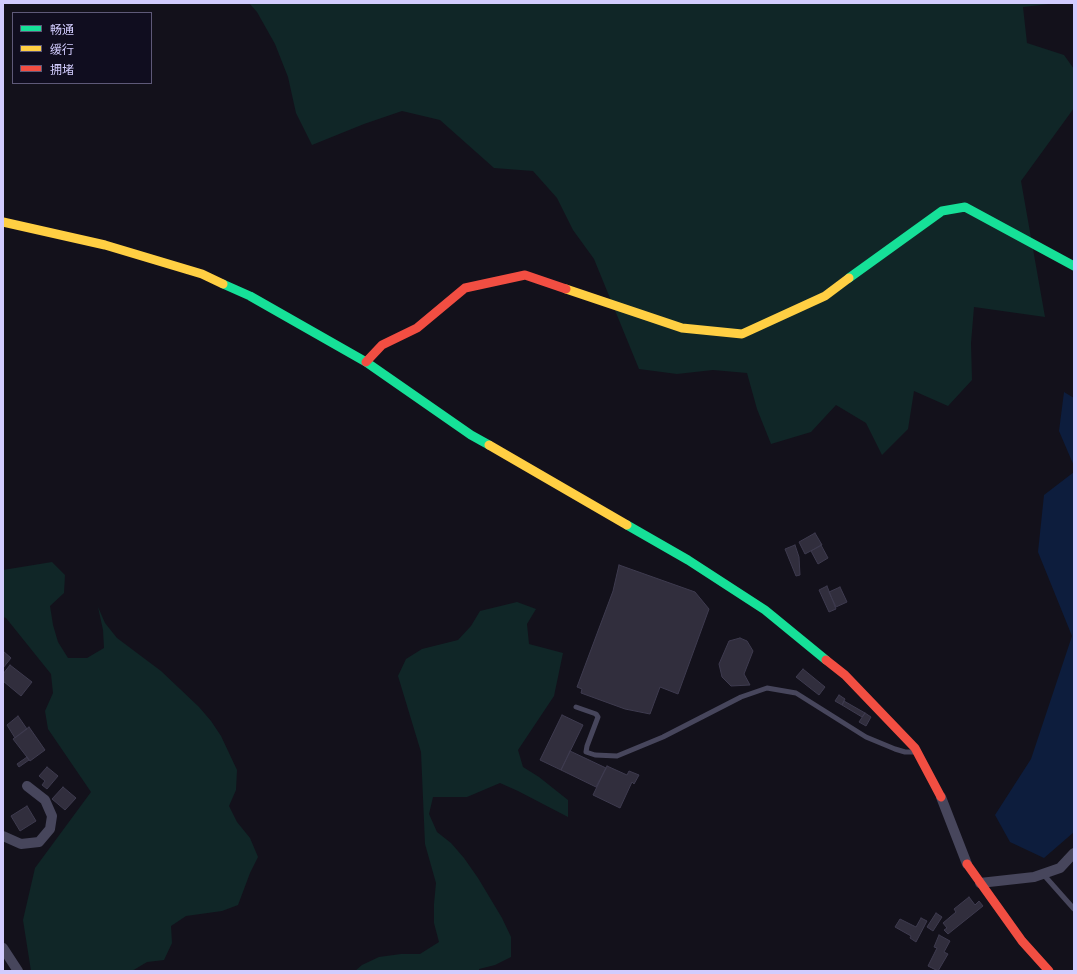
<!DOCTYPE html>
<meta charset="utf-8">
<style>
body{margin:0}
#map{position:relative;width:1077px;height:974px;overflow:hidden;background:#13111b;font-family:Inter,"Noto Sans SC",sans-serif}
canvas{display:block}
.frame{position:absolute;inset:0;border:4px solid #d2ccfe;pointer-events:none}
.legend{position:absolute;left:12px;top:12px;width:140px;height:72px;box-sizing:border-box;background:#100d1f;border:1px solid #5e5978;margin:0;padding:5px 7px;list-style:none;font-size:12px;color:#d2ccfe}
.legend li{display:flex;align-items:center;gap:8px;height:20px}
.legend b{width:20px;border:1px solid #5e5978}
</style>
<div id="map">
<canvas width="1077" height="974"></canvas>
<div class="frame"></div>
<ul class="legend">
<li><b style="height:5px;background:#16e098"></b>畅通</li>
<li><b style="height:5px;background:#ffcf43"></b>缓行</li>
<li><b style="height:5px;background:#f24e42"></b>拥堵</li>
</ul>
</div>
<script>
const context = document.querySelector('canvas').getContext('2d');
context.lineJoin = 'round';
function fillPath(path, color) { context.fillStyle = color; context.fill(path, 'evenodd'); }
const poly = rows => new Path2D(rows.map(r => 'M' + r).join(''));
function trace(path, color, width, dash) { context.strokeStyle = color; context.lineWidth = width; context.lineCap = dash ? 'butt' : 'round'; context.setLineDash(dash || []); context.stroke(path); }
fillPath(poly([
 [249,3,1057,3,1023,7,1027,43,1064,55,1074,69,1074,108,1021,181,1045,317,974,307,971,343,972,380,948,406,914,391,908,429,882,455,866,423,836,405,811,432,771,444,757,409,747,373,713,370,677,374,639,369,594,259,573,230,557,198,533,171,494,168,440,120,402,111,364,124,312,145,296,113,288,77,275,44,257,12],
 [52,562,65,575,64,593,50,606,53,625,58,642,68,658,87,658,104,648,103,630,98,607,105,623,117,638,161,671,199,707,211,721,221,736,237,770,236,790,229,806,237,822,250,838,258,857,250,873,238,905,222,911,186,916,171,926,172,943,164,960,147,962,132,971,31,971,23,920,35,868,91,792,48,729,45,711,53,693,51,674,6,618,3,617,3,570],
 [517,602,536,609,527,624,529,644,563,653,554,696,518,750,523,767,539,777,568,800,568,817,518,791,500,783,467,797,433,797,429,814,437,832,451,843,464,858,478,878,502,918,511,937,511,957,495,965,479,969,479,971,355,971,362,965,379,957,401,954,420,954,439,942,434,923,434,904,436,883,425,844,421,752,398,676,406,659,422,649,458,640,471,626,480,611]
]), '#102627');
fillPath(poly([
 [1064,392,1074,398,1074,466,1059,431],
 [1074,472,1074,832,1044,858,1010,842,995,815,1031,759,1072,636,1038,552,1044,495]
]), '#0d1d3d');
const building = poly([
 [815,533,822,545,805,554,799,542,815,533],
 [795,545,799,557,800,575,796,576,785,549,795,545],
 [821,545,828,558,818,564,811,551,821,545],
 [619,565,695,592,709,609,678,694,660,687,650,714,625,709,581,693,582,689,577,687,613,591,619,565],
 [827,586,836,609,829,612,819,590,827,586],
 [840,587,847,602,836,607,829,592,840,587],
 [740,638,747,641,753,651,744,674,750,685,731,686,722,677,719,664,729,641,740,638],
 [3,651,11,658,3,668,3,651],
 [10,665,32,682,21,696,3,681,3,674,10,665],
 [803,669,825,687,819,695,796,677,803,669],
 [839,695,845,699,842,705,835,701,839,695],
 [844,701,865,713,862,717,842,705,844,701],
 [865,713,871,717,866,726,859,722,865,713],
 [562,715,583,725,561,770,540,760,562,715],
 [18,716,27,729,15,738,7,725,18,716],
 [29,727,45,750,30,761,13,739,29,727],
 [570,751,606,768,596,787,561,770,570,751],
 [27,757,29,760,19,767,17,764,27,757],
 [607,766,627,775,629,771,639,775,634,784,632,782,620,808,593,795,607,766],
 [47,767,58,776,47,789,42,785,45,781,39,776,47,767],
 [63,787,76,798,65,810,52,799,63,787],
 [27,806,36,821,20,831,11,816,27,806],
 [969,897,975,905,979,901,983,906,948,934,944,930,947,928,943,923,956,912,954,909,969,897],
 [936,913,942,917,933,931,927,927,936,913],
 [921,918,927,921,916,942,910,938,911,936,895,927,900,919,916,927,921,918],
 [939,935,950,941,944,952,948,954,938,971,928,966,937,948,934,947,939,935]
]);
fillPath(building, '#312e3d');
trace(building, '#3e3b4f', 1);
trace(poly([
 [576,707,596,714,598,717,587,746,586,752,595,755,617,756,663,737,741,697,767,688,796,693,866,737,895,749,905,752,914,752],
 [1043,874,1074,909]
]), '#47465c', 5);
trace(poly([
 [941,797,967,864],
 [3,836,21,844,39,842,50,829,52,816,45,800,27,786],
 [980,883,1034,877,1060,868,1074,853],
 [3,948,18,971]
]), '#47465c', 10);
trace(poly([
 [849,278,942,211,965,207,1074,266],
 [223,284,250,296,366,362,471,435,489,445],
 [627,525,688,560,765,610,826,660]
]), '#16e098', 9);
trace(poly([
 [3,222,105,245,202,274,223,284],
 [566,289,682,328,742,334,825,296,849,278],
 [489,445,627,525]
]), '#ffcf43', 9);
trace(poly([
 [366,362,382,345,417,328,465,288,525,275,566,289],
 [826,660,845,675,915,748,941,797],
 [967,864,1022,941,1049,971]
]), '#f24e42', 9);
</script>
